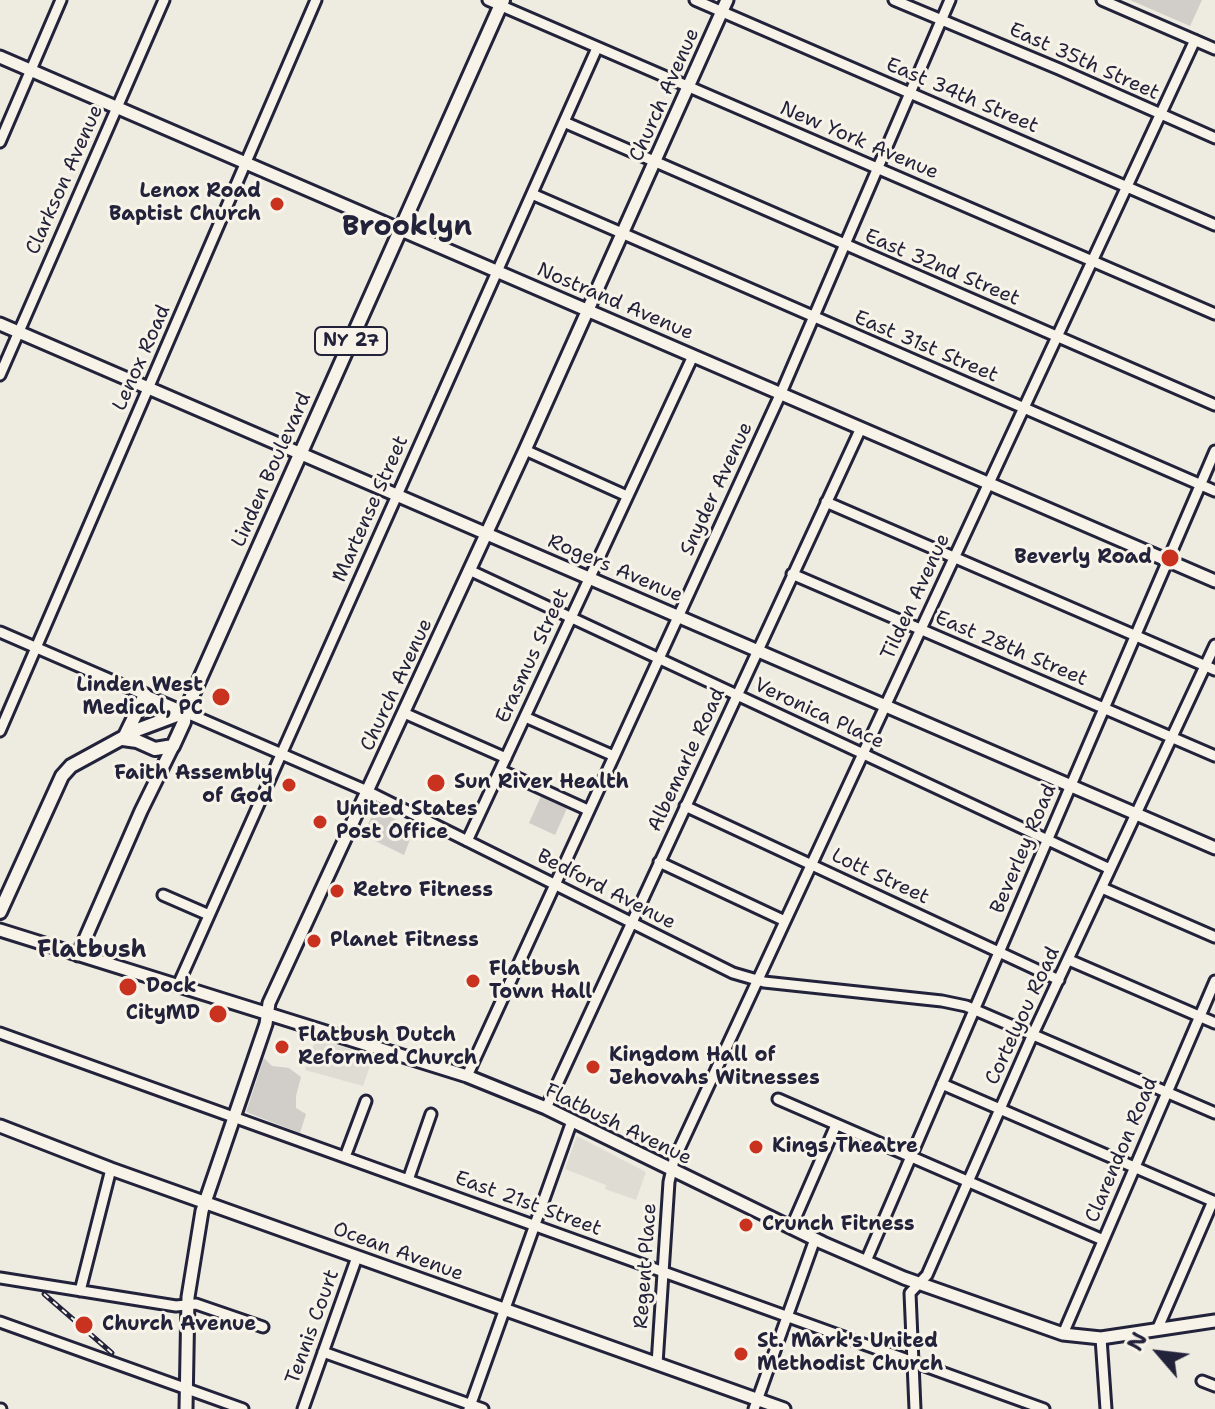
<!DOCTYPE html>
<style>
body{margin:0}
#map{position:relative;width:1215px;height:1409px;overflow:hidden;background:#eeebe1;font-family:"Shantell Sans",sans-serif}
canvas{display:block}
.north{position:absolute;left:1119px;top:1313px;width:80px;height:80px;-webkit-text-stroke:6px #f7f3e8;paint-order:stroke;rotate:298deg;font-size:22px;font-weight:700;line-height:32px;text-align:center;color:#22223b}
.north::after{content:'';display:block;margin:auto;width:28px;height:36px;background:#22223b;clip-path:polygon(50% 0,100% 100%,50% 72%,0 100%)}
</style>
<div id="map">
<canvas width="1215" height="1409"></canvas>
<div class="north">N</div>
</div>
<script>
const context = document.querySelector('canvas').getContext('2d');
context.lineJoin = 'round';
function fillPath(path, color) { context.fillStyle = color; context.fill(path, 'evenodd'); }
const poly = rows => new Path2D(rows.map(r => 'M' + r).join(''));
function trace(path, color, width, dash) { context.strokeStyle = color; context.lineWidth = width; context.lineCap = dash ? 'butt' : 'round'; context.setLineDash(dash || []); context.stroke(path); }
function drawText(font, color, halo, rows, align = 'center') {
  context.font = font + ' "Shantell Sans",sans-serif'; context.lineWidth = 6; context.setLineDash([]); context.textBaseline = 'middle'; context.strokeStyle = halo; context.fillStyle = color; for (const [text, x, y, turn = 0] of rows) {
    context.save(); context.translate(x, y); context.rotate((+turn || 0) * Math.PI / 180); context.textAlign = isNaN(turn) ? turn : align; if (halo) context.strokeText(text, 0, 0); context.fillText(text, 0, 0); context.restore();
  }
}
fillPath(poly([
 [316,1038,373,1057,363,1086,305,1070],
 [577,1136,646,1172,636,1200,605,1189,606,1185,565,1169]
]), '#dfdcd4');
fillPath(poly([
 [1130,0,1202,0,1190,26],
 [542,794,568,806,555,835,529,823],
 [375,809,414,829,404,855,363,835],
 [264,1058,272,1066,289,1068,301,1077,296,1096,296,1108,306,1114,300,1133,246,1112]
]), '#d1cdc9');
const minor = poly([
 [488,0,1215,314],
 [695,0,1215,225],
 [894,0,1059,69,1215,138],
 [1102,0,1215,49],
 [564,122,1215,405],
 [0,142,61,0],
 [532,194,1215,491],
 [0,375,164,0],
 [525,450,627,496],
 [826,502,1215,670],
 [469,570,1110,869],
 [792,574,1215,756],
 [0,632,367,791,733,973,764,982,942,1001,966,1006,1215,1113],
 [404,713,506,758],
 [525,717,614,756],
 [0,731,316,0],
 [500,770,588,810],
 [685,806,1059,980],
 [467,841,693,356],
 [659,862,785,921],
 [1102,888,1215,937],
 [163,895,209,915],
 [1069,960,1215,1023],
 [178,985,597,48],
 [0,1033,1044,1409],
 [467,1076,781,393,950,0],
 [942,1084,1215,1202],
 [778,1099,1103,1240],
 [546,1108,861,428],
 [345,1157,366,1101],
 [408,1180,431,1114],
 [791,1228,836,1125],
 [866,1261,1215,451],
 [0,1278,176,1306,196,1304,263,1327],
 [80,1291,111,1169],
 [0,1322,243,1409],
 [1157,1330,1213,1201],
 [1063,1334,1215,981],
 [1101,1338,1106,1409],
 [323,1352,483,1409],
 [657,1364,669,1182,674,1160,1195,40],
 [1202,1381,1215,1386],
 [0,1409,1,1409],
 [303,1409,357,1257],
 [469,1409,572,1121],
 [754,1409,815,1239],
 [915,1409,910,1293,927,1275,1033,1034,1215,645]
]);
const major = poly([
 [0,57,1215,581],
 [0,324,1215,848],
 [0,930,467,1076,546,1108,823,1243,904,1278,1063,1334,1101,1338,1215,1321],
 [78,955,141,811,173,746],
 [0,1126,111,1169,784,1409],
 [186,1409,188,1297,202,1211,266,1024,269,1003,525,450,727,0]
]);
const highway = poly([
 [125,736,145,695],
 [123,739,137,741,155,749,173,746,184,722,185,712,503,0],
 [0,912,62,776,71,766,137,730,185,712]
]);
trace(minor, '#22223b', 15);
trace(major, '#22223b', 17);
trace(highway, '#22223b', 18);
trace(minor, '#f7f3e8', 9);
trace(major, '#f7f3e8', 11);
trace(highway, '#f7f3e8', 12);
const rail = poly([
 [44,1294,112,1353]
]);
trace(rail, '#22223b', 5);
trace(rail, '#f7f3e8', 2, [6]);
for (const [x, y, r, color] of [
 [277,204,8,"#c8321e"],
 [1170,558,10,"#c8321e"],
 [221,697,10,"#c8321e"],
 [436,783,10,"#c8321e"],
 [289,785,8,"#c8321e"],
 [320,822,8,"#c8321e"],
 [337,891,8,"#c8321e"],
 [314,941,8,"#c8321e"],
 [473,981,8,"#c8321e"],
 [128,987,10,"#c8321e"],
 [218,1014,10,"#c8321e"],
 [282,1047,8,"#c8321e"],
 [593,1067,8,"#c8321e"],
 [756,1147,8,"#c8321e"],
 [746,1225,8,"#c8321e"],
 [84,1325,10,"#c8321e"],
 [741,1354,8,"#c8321e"]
]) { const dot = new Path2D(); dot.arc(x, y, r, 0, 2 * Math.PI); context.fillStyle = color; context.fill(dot); trace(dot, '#f7f3e8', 3); }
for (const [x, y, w] of [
 [351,341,72]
]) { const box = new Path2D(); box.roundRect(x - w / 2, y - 14, w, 28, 6); context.fillStyle = '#f7f3e8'; context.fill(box); trace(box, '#22223b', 2); }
drawText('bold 18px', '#22223b', null, [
 ["NY 27",351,341]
]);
drawText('20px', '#22223b', '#f7f3e8', [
 ["East 35th Street",1084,62,24],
 ["Church Avenue",665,95,-66],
 ["East 34th Street",962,96,23],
 ["New York Avenue",859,141,23],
 ["Clarkson Avenue",65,180,-66],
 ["East 32nd Street",942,268,23],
 ["Nostrand Avenue",615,302,23],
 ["East 31st Street",926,347,23],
 ["Lenox Road",142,358,-66],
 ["Linden Boulevard",272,470,-66],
 ["Snyder Avenue",717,489,-65],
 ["Martense Street",371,509,-66],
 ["Rogers Avenue",615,569,23],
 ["Tilden Avenue",916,597,-65],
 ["East 28th Street",1011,649,23],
 ["Erasmus Street",533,656,-65],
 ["Church Avenue",397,685,-65],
 ["Veronica Place",819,714,25],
 ["Albemarle Road",687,760,-65],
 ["Beverley Road",1024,849,-67],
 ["Lott Street",880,877,25],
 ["Bedford Avenue",606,890,27],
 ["Cortelyou Road",1023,1016,-65],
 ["Flatbush Avenue",618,1125,26],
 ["Clarendon Road",1122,1150,-67],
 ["East 21st Street",528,1204,20],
 ["Ocean Avenue",398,1252,20],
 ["Regent Place",646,1266,-86],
 ["Tennis Court",313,1327,-70]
]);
drawText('bold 20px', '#22223b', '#f7f3e8', [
 ["Lenox Road",261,192,"right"],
 ["Baptist Church",261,215,"right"],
 ["Beverly Road",1152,558,"right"],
 ["Linden West",203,686,"right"],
 ["Medical, PC",203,709,"right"],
 ["Faith Assembly",273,774,"right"],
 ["of God",273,797,"right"],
 ["Sun River Health",454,783],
 ["United States",336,810],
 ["Post Office",336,833],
 ["Retro Fitness",353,891],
 ["Planet Fitness",330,941],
 ["Flatbush",489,970],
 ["Town Hall",489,993],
 ["Dock",146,987],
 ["CityMD",200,1014,"right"],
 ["Flatbush Dutch",298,1036],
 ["Reformed Church",298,1059],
 ["Kingdom Hall of",609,1056],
 ["Jehovahs Witnesses",609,1079],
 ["Kings Theatre",772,1147],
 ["Crunch Fitness",762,1225],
 ["Church Avenue",102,1325],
 ["St. Mark's United",757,1342],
 ["Methodist Church",757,1365]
], 'left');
drawText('bold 24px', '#22223b', '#f7f3e8', [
 ["Flatbush",92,951]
]);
drawText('bold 28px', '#22223b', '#f7f3e8', [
 ["Brooklyn",407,228]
]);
</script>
